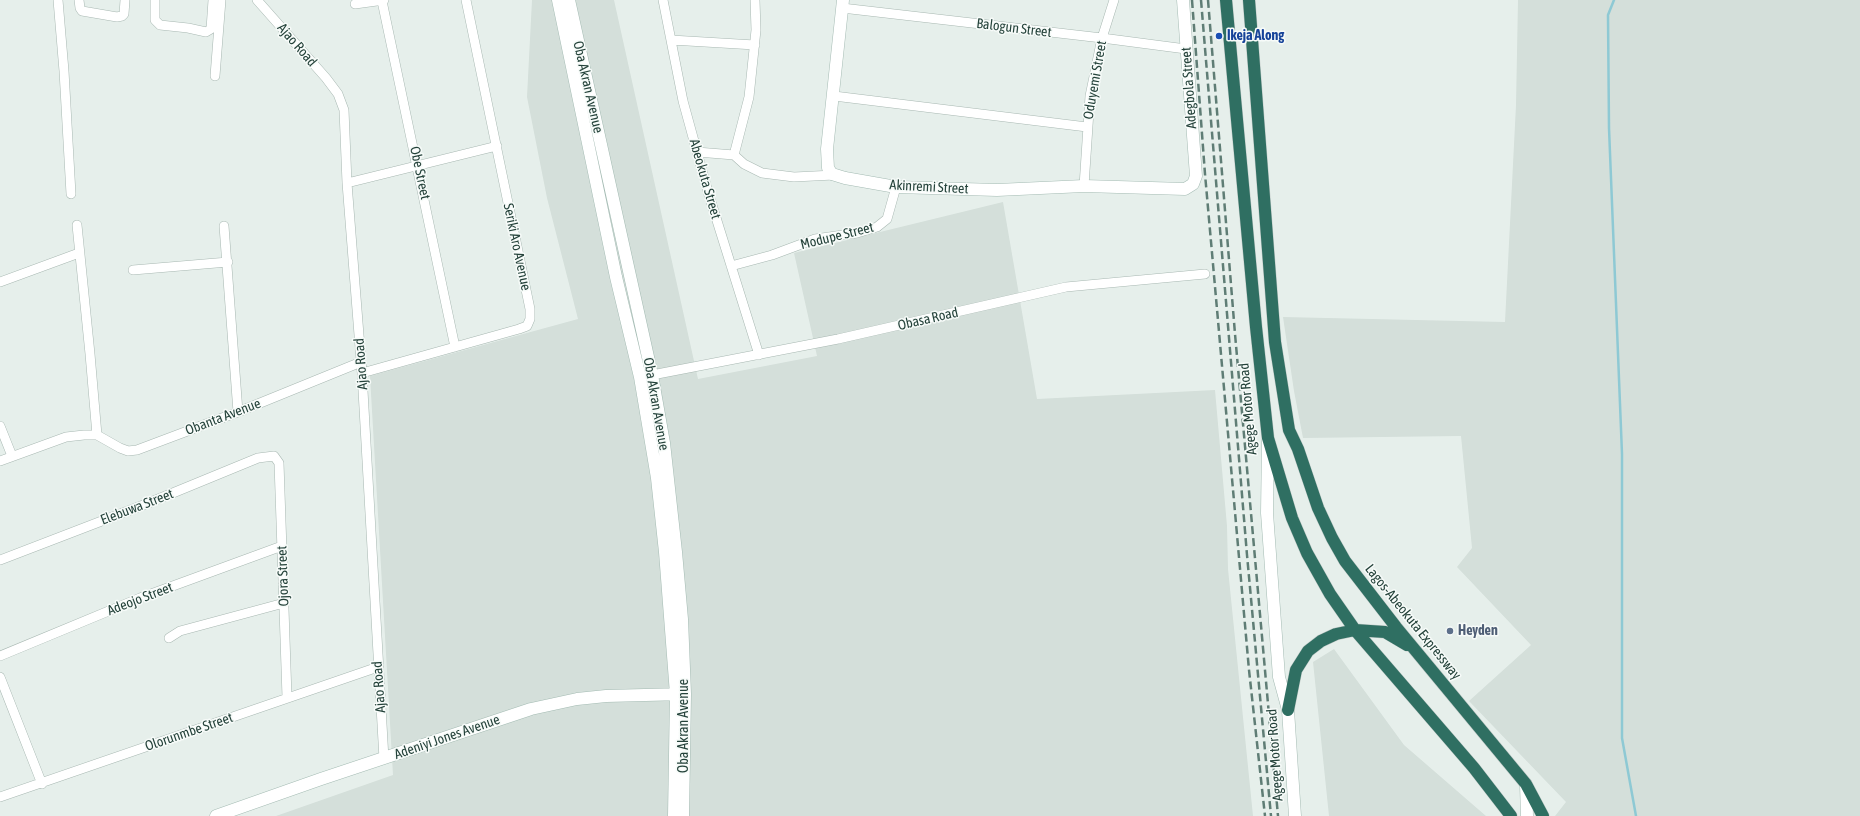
<!DOCTYPE html>
<style>
body{margin:0}
canvas{display:block;background:#e6efeb}
</style>
<canvas width="1860" height="816"></canvas>
<script>
const context = document.querySelector('canvas').getContext('2d');
context.lineJoin = 'round';
function fillPath(path, color) { context.fillStyle = color; context.fill(path, 'evenodd'); }
const poly = rows => new Path2D(rows.map(r => 'M' + r).join(''));
function trace(path, color, width, dash) { context.strokeStyle = color; context.lineWidth = width; context.lineCap = dash ? 'butt' : 'round'; context.setLineDash(dash || []); context.stroke(path); }
function drawText(font, color, halo, rows, align = 'center') {
  context.font = font + ' "Asap Condensed",sans-serif'; context.lineWidth = 3; context.setLineDash([]); context.textBaseline = 'middle'; context.strokeStyle = halo; context.fillStyle = color; for (const [text, x, y, turn = 0] of rows) {
    context.save(); context.translate(x, y); context.rotate((+turn || 0) * Math.PI / 180); context.textAlign = isNaN(turn) ? turn : align; if (halo) context.strokeText(text, 0, 0); context.fillText(text, 0, 0); context.restore();
  }
}
fillPath(poly([
 [532,0,614,0,698,379,817,356,794,253,1003,202,1037,399,1215,390,1227,526,1228,569,1253,816,276,816,393,775,370,376,578,319,547,198,527,97],
 [1518,0,1860,0,1860,816,1555,816,1566,802,1469,701,1531,645,1457,567,1472,548,1461,436,1303,438,1294,391,1283,317,1505,322,1516,105],
 [1334,649,1404,745,1486,816,1329,816,1313,662]
]), '#d4dfda');
trace(poly([
 [1614,0,1608,15,1609,128,1622,454,1622,738,1636,816]
]), '#8ec9d4', 2.5);
const street = poly([
 [58,0,64,71,71,194],
 [79,0,80,8,82,11,117,17,122,16,124,14,125,0],
 [155,0,155,20,160,25,188,28,206,32,211,29,213,0],
 [257,0,326,78,338,94,344,110,347,183,362,373,384,759],
 [663,0,683,101,708,192,759,355],
 [382,1,455,347],
 [355,4,384,0],
 [842,8,1102,38,1186,49],
 [671,40,755,45],
 [215,76,221,0],
 [834,96,1087,127],
 [697,152,734,155,749,97,756,30,755,0],
 [734,155,744,164,762,173,794,177,834,175],
 [347,183,497,146],
 [1084,186,1090,96,1102,38,1114,0],
 [77,225,90,354,97,435],
 [224,226,238,412],
 [731,266,772,255,815,239,857,233,877,227,887,219,896,187],
 [133,270,228,262],
 [0,282,79,253],
 [362,373,519,329,527,326,530,319,530,309,466,0],
 [652,375,838,339,1066,287,1205,274],
 [0,426,12,456],
 [0,461,66,437,84,435,97,435,120,448,128,451,137,450,238,412,361,362],
 [0,560,146,504,258,458,274,456,279,463,287,697],
 [169,638,180,631,284,603],
 [0,656,140,598,282,546],
 [0,677,42,784],
 [0,797,378,667]
]);
const secondary = poly([
 [558,0,616,277,640,377,657,478,665,552,676,694,674,816],
 [569,0,652,375,664,443,676,552,682,619,685,694,683,816],
 [843,0,827,149,828,168,832,174,845,178,896,187,997,190,1084,186,1185,189,1193,184,1196,176,1183,0],
 [1268,441,1267,513,1279,677,1288,710,1295,816],
 [1526,784,1527,816],
 [216,816,321,779,531,709,577,699,606,696,684,694]
]);
const highway = poly([
 [1226,0,1256,327,1268,438,1292,518,1307,553,1330,594,1355,630,1474,768,1511,816],
 [1249,0,1275,342,1289,430,1298,449,1318,508,1332,538,1345,561,1396,627,1526,784,1543,816],
 [1288,710,1296,670,1308,651,1321,641,1336,634,1355,630,1385,632,1407,645]
]);
trace(street, '#a8b8b2', 10);
trace(secondary, '#a4bbb3', 13);
trace(highway, '#c2cac8', 13);
trace(street, '#fff', 9);
trace(secondary, '#fff', 12);
trace(highway, '#2f6f62', 12);
trace(poly([
 [1192,0,1205,174,1249,670,1265,816],
 [1201,0,1247,555,1271,816],
 [1208,0,1235,334,1278,816]
]), '#5f7d75', 2.5, [8, 4]);
for (const [x, y, r, color] of [
 [1219,36,4,"#1a4fb4"],
 [1450,631,4,"#5c6f8a"]
]) { const dot = new Path2D(); dot.arc(x, y, r, 0, 2 * Math.PI); context.fillStyle = color; context.fill(dot); trace(dot, '#f7fbf9', 1.5); }
drawText('14px', '#24423a', '#f7fbf9', [
 ["Balogun Street",1014,28,7],
 ["Ajao Road",297,45,49],
 ["Oduyemi Street",1095,80,-80],
 ["Oba Akran Avenue",588,87,77],
 ["Adegbola Street",1189,88,-94],
 ["Obe Street",420,173,78],
 ["Abeokuta Street",705,179,74],
 ["Akinremi Street",929,187,3],
 ["Modupe Street",837,236,-14],
 ["Seriki Aro Avenue",517,247,78],
 ["Obasa Road",928,319,-13],
 ["Ajao Road",361,364,-94],
 ["Oba Akran Avenue",656,404,80],
 ["Agege Motor Road",1248,409,-95],
 ["Obanta Avenue",223,417,-21],
 ["Elebuwa Street",137,507,-21],
 ["Ojora Street",283,576,-92],
 ["Adeojo Street",140,599,-21],
 ["Lagos-Abeokuta Expressway",1413,622,51],
 ["Ajao Road",379,687,-94],
 ["Oba Akran Avenue",684,726,-90],
 ["Olorunmbe Street",189,732,-19],
 ["Adeniyi Jones Avenue",447,737,-19],
 ["Agege Motor Road",1275,755,-94]
]);
drawText('bold 14px', '#164399', '#f7fbf9', [
 ["Ikeja Along",1227,36]
], 'left');
drawText('bold 14px', '#4e5e75', '#f7fbf9', [
 ["Heyden",1458,631]
], 'left');
</script>
